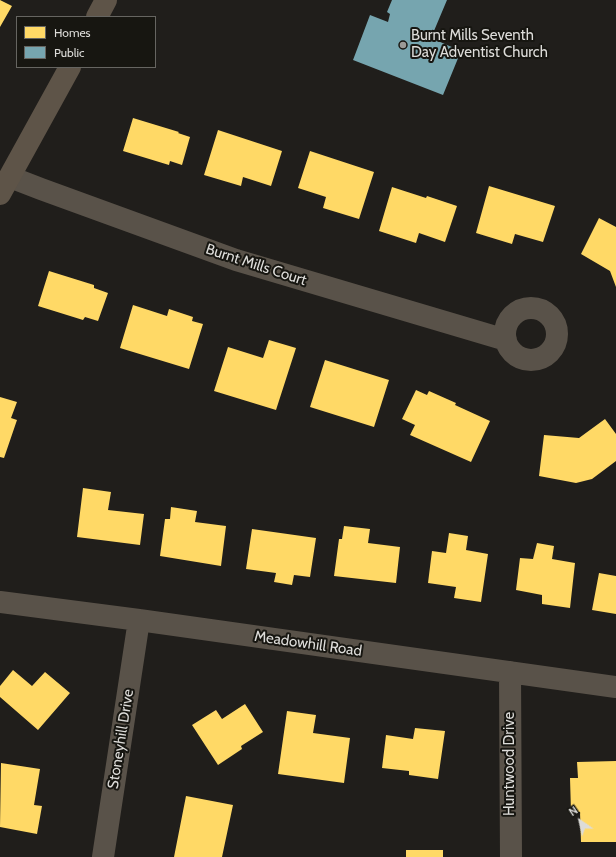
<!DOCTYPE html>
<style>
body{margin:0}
#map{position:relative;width:616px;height:857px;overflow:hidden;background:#201e1b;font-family:Cabin,sans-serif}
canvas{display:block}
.legend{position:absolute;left:16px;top:16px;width:140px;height:52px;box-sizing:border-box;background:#171611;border:1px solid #666561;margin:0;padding:5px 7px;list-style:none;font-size:12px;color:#dddcd9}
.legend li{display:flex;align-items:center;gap:8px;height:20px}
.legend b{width:20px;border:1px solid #666561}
.north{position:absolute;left:560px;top:801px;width:40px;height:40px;-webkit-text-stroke:3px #171611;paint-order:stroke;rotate:326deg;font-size:11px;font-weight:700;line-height:16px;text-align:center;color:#dddcd9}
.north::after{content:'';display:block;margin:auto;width:14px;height:18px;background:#dddcd9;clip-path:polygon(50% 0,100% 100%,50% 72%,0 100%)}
</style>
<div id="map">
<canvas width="616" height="857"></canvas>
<ul class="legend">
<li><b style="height:11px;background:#ffd966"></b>Homes</li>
<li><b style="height:11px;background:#76a5af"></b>Public</li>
</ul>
<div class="north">N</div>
</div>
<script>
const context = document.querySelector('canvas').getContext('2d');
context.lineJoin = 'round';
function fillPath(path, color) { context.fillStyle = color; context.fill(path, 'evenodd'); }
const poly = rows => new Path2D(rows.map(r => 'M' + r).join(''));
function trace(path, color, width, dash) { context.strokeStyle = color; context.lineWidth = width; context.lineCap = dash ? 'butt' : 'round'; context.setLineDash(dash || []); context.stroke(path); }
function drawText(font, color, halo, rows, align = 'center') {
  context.font = font + ' Cabin,sans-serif'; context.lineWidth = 4; context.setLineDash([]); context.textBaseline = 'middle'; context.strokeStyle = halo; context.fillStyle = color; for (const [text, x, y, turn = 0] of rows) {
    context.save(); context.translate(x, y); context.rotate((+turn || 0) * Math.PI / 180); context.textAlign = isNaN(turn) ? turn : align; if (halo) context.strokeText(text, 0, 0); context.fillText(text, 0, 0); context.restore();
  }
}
fillPath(poly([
 [0,0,12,6,0,27],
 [133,118,179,132,178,133,190,137,182,165,170,161,169,165,123,151],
 [218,130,282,151,271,186,243,177,241,186,204,175],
 [310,151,374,172,359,219,323,208,326,197,298,188],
 [489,186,555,206,543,242,515,234,512,244,476,233],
 [392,187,426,198,427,196,457,206,445,242,419,233,416,243,379,231],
 [599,218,616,227,616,287,610,271,581,254],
 [49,271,94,285,94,288,108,293,98,321,85,317,83,320,38,306],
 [133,305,167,316,169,309,193,317,192,321,203,324,189,369,120,348],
 [269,340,296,348,276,410,214,391,228,347,263,358],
 [325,360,389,380,374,427,310,407],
 [416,390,427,395,429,391,456,403,455,405,490,421,471,462,410,435,415,425,402,419],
 [0,397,17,402,11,418,17,420,4,458,0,457],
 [605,419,616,434,616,461,592,479,576,483,539,476,544,435,579,438],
 [83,488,111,492,108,510,144,514,140,545,77,537],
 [171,507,197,511,195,522,226,526,221,566,160,556,165,519,170,519],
 [344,526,370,529,368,543,400,547,396,583,334,576,339,539,342,539],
 [252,529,316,538,310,577,294,575,292,585,274,582,276,573,246,569],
 [449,533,468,536,466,550,488,554,481,602,454,598,456,587,428,583,432,551,446,553],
 [537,543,554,546,552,559,575,563,570,608,542,604,542,595,516,590,520,558,533,559],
 [599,573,616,576,616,614,592,610],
 [13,670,32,686,45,672,70,693,38,730,0,697,0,686],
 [245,704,263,732,241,746,242,749,218,765,192,725,216,710,222,719],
 [287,711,316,715,313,733,350,738,344,783,278,774],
 [415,728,445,731,438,779,409,775,409,771,382,768,386,735,413,739],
 [616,761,616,842,581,842,580,812,571,812,570,778,578,778,577,762],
 [1,763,40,769,34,805,42,806,37,834,0,827],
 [186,796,233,805,222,857,174,857],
 [406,850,443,850,443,857,406,857]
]), '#ffd966');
fillPath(poly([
 [392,0,447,0,431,38,461,51,443,95,353,60,370,15,388,22,390,14,387,12]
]), '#76a5af');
trace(poly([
 [10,177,41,189,236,260,506,340],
 '505 334a26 26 0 1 1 52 0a26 26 0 1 1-52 0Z',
 [0,602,139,620,616,687],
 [510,672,511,857],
 [103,857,139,620]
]), '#595249', 22);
trace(poly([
 [97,17,106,0],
 [0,194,70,67]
]), '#5e5448', 22);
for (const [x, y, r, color] of [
 [403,45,4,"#9b9a96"]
]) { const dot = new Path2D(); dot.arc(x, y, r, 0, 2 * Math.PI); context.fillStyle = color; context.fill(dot); trace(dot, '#171611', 1.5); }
drawText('15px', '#dddcd9', '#171611', [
 ["Burnt Mills Seventh",411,36],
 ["Day Adventist Church",411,53]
], 'left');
drawText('15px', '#dddcd9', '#171611', [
 ["Burnt Mills Court",256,265,18],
 ["Meadowhill Road",308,644,8],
 ["Stoneyhill Drive",121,739,-81],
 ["Huntwood Drive",510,764,-90]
]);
</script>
